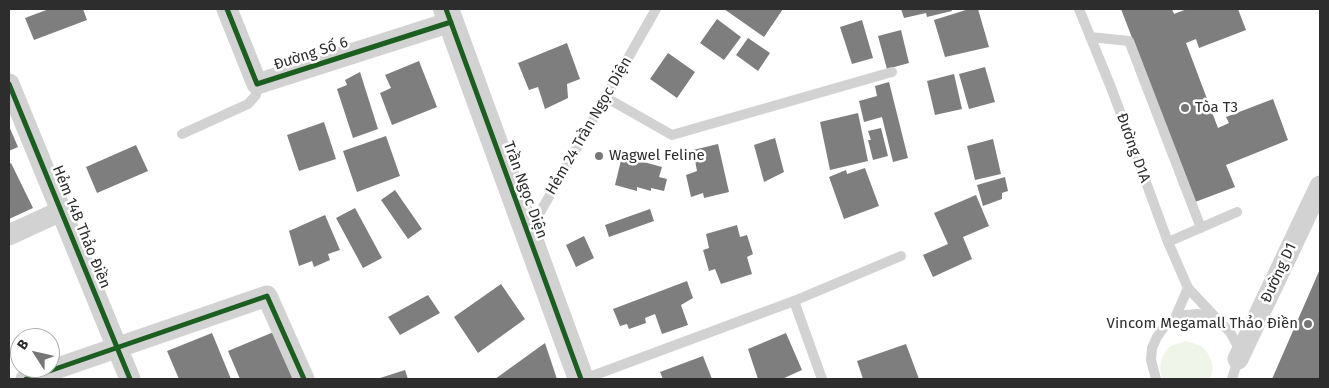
<!DOCTYPE html>
<meta charset="utf-8">
<style>
body{margin:0}
#map{position:relative;width:1329px;height:388px;overflow:hidden;background:#fff;font-family:"Fira Sans",sans-serif}
canvas{display:block}
.frame{position:absolute;inset:0;border:10px solid #2d2d2d;pointer-events:none}
.north{position:absolute;left:10px;top:328px;width:50px;height:50px;box-sizing:border-box;background:#fff;border:1px solid #ababab;border-radius:50%;rotate:305deg;font-size:14px;font-weight:700;line-height:20px;text-align:center;color:#2d2d2d}
.north::after{content:'';display:block;margin:auto;width:18px;height:22px;background:#767676;clip-path:polygon(50% 0,100% 100%,50% 72%,0 100%)}
</style>
<div id="map">
<canvas width="1329" height="388"></canvas>
<div class="frame"></div>
<div class="north">B</div>
</div>
<script>
const context = document.querySelector('canvas').getContext('2d');
context.lineJoin = 'round';
function fillPath(path, color) { context.fillStyle = color; context.fill(path, 'evenodd'); }
const poly = rows => new Path2D(rows.map(r => 'M' + r).join(''));
function trace(path, color, width, dash) { context.strokeStyle = color; context.lineWidth = width; context.lineCap = dash ? 'butt' : 'round'; context.setLineDash(dash || []); context.stroke(path); }
function drawText(font, color, halo, rows, align = 'center') {
  context.font = font + ' "Fira Sans",sans-serif'; context.lineWidth = 5; context.setLineDash([]); context.textBaseline = 'middle'; context.strokeStyle = halo; context.fillStyle = color; for (const [text, x, y, turn = 0] of rows) {
    context.save(); context.translate(x, y); context.rotate((+turn || 0) * Math.PI / 180); context.textAlign = isNaN(turn) ? turn : align; if (halo) context.strokeText(text, 0, 0); context.fillText(text, 0, 0); context.restore();
  }
}
fillPath(poly([
 [1186,341,1201,346,1207,352,1211,360,1213,368,1210,379,1162,379,1160,369,1161,360,1165,352,1170,346]
]), '#f0f5ea');
fillPath(poly([
 [49,9,83,9,87,20,34,40,25,18],
 [724,9,783,9,764,37],
 [901,9,951,9,952,11,927,17,926,13,904,18],
 [969,9,978,9,989,47,945,57,934,20],
 [1121,9,1172,9,1174,14,1187,9,1238,9,1246,30,1199,48,1196,39,1186,43,1218,128,1229,123,1226,117,1273,99,1288,140,1226,165,1235,187,1195,202],
 [717,19,741,37,724,60,700,43],
 [862,20,873,58,852,64,840,27],
 [901,30,909,63,887,69,878,36],
 [748,38,770,53,758,71,736,55],
 [567,43,580,79,567,84,568,98,545,109,538,87,529,90,518,63],
 [668,53,695,72,677,98,650,79],
 [419,61,437,107,392,125,380,93,391,88,385,75],
 [985,67,995,102,969,109,959,74],
 [360,72,378,129,353,138,337,89,347,85,345,80],
 [954,74,962,109,935,115,927,81],
 [889,82,908,158,893,162,882,117,864,122,859,101,877,96,875,86],
 [858,113,868,161,830,170,820,122],
 [324,122,336,159,299,171,287,135],
 [9,126,18,147,9,151],
 [881,128,888,156,873,160,868,140,871,140,868,131],
 [386,136,400,176,357,192,343,151],
 [775,138,784,172,764,182,754,145],
 [993,139,1001,174,975,180,967,146],
 [718,144,729,192,704,198,703,193,691,197,686,175,697,171,693,150],
 [136,145,148,171,97,193,86,167],
 [622,156,662,167,659,177,667,179,664,191,651,188,651,191,637,187,637,191,615,185],
 [11,163,33,208,9,219,9,164],
 [865,168,879,206,844,219,829,177,846,170,847,174],
 [1005,177,1008,191,1002,193,1002,199,983,206,977,185],
 [395,190,422,229,408,239,381,200],
 [976,195,989,226,963,237,972,259,933,277,923,255,948,244,934,213],
 [355,208,382,258,363,268,336,218],
 [650,209,654,221,609,237,605,225],
 [325,215,340,250,328,254,330,260,314,267,312,261,299,266,289,231],
 [737,225,740,237,747,235,753,254,747,257,752,274,721,284,715,269,709,271,703,250,709,248,706,234],
 [584,236,594,258,576,267,566,245],
 [1320,269,1320,379,1272,379],
 [687,281,693,298,681,305,688,325,662,334,655,314,645,318,646,323,629,329,627,324,620,326,613,309],
 [501,284,525,319,478,353,454,317],
 [428,295,440,313,400,335,388,317],
 [276,331,296,379,240,379,228,351],
 [212,333,231,379,179,379,167,351],
 [786,333,802,370,782,379,758,379,748,349],
 [545,343,557,379,495,379],
 [906,344,919,379,863,379,857,361],
 [703,356,712,379,663,379,660,372],
 [405,370,408,379,377,379]
]), '#7e7e7e');
trace(poly([
 [1079,9,1112,90,1168,242,1188,288],
 [1090,37,1129,41,1201,228],
 [605,97,672,135,892,72],
 [182,134,248,104,256,95,257,84],
 [530,230,656,9],
 [1168,242,1237,212],
 [794,301,822,379],
 [1174,320,1188,288,1216,318],
 [584,379,794,301,901,256],
 [1156,379,1151,360,1152,348,1157,337,1164,327,1174,320,1185,315,1198,314,1209,317,1220,322,1230,332,1237,345,1238,359,1232,379]
]), '#d2d2d2', 10);
trace(poly([
 [227,9,257,84,451,22],
 [9,84,130,379],
 [9,235,61,211],
 [1238,359,1320,186],
 [26,379,267,296,304,379]
]), '#d2d2d2', 21);
trace(poly([
 [446,9,581,379]
]), '#d2d2d2', 26);
trace(poly([
 [227,9,257,84,451,22],
 [446,9,581,379],
 [9,84,130,379],
 [26,379,267,296,304,379]
]), '#1b5e20', 5);
for (const [x, y, r, color] of [
 [1185,108,5,"#767676"],
 [599,156,5,"#767676"],
 [1308,324,5,"#767676"]
]) { const dot = new Path2D(); dot.arc(x, y, r, 0, 2 * Math.PI); context.fillStyle = color; context.fill(dot); trace(dot, '#fff', 2); }
drawText('15px', '#2d2d2d', '#fff', [
 ["Đường Số 6",311,54,-18],
 ["Hẻm 24 Trần Ngọc Diện",589,126,-60],
 ["Đường D1A",1133,148,70],
 ["Trần Ngọc Diện",525,190,70],
 ["Hẻm 14B Thảo Điền",81,227,68],
 ["Đường D1",1279,273,-65]
]);
drawText('15px', '#2d2d2d', '#fff', [
 ["Tòa T3",1195,108],
 ["Wagwel Feline",609,156],
 ["Vincom Megamall Thảo Điền",1298,324,"right"]
], 'left');
</script>
